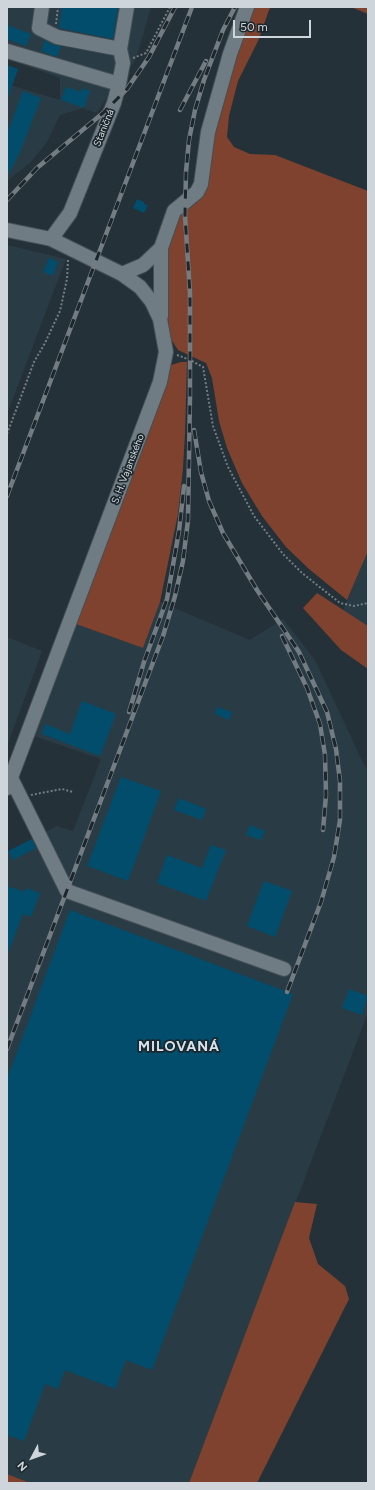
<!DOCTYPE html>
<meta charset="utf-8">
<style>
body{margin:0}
#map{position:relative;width:375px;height:1490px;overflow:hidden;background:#253138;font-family:Figtree,sans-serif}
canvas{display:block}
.frame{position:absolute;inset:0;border:8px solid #cfd6db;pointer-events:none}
.north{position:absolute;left:12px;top:1438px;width:40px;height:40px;-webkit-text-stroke:3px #1c272d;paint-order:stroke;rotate:229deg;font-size:11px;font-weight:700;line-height:16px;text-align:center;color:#cfd6db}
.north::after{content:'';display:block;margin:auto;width:14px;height:18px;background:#cfd6db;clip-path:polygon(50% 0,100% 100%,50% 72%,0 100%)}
.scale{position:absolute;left:233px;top:20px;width:78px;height:18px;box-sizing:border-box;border:2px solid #cfd6db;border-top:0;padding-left:5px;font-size:12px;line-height:14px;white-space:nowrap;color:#cfd6db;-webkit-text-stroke:3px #1c272d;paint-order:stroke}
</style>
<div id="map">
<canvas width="375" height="1490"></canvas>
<div class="frame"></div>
<div class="north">N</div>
<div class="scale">50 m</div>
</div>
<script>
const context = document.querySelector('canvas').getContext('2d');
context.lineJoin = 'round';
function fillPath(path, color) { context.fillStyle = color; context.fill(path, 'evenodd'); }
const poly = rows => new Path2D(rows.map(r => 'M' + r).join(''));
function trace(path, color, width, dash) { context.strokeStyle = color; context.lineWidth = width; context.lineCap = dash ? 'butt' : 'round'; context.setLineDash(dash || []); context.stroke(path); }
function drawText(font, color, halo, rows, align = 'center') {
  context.font = font + ' Figtree,sans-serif'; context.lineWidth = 3.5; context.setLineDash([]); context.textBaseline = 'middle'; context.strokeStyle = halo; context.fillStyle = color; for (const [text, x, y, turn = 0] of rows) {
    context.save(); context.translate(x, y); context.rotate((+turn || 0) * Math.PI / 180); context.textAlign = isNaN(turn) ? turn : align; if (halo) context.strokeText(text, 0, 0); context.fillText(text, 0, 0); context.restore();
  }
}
fillPath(poly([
 [7,7,151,7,136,59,96,113,83,108,60,115,47,142,30,163,7,181,7,84,60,100,60,78,7,59],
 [7,245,66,259,7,414],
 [368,551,368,626,343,610],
 [160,602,250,640,283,619,315,660,365,767,368,768,368,1012,189,1483,30,1483,7,1474,7,852,57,826,73,831,101,759,34,736,76,624,143,648],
 [7,637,42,651,7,746]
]), '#293c46');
fillPath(poly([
 [253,7,271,7,269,10,258,41,238,81,229,116,227,137,234,147,250,154,275,155,368,191,368,551,347,600,309,569,286,547,262,516,242,483,227,448,219,421,212,378,206,363,178,350,169,336,165,257,180,215,196,203,205,187,211,149,227,73],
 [351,7,368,7,368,14],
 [181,362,187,362,185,434,183,468,178,514,160,602,143,648,76,624,164,389,171,365],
 [317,593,368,626,368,669,341,650,303,608],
 [295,1202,317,1204,309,1238,318,1264,345,1286,349,1299,257,1483,189,1483],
 [7,1474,30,1483,7,1483]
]), '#7f422e');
fillPath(poly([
 [62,7,118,7,113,39,59,28],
 [7,25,31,34,26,46,7,39],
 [45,40,53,45,61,46,57,57,41,51],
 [7,65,18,69,8,98,7,97],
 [66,87,81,92,82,88,90,91,84,108,61,100],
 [23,91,41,98,20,152,7,177,7,134],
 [137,199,144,202,144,204,148,205,144,213,133,208],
 [49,258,58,262,53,276,43,272],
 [82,701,116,714,100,756,42,734,45,724,70,734],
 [217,707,232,712,229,720,215,714],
 [121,777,161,791,128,881,87,866],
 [179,798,206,809,202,820,174,810],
 [250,825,265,831,261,840,246,835],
 [32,839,36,848,13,860,8,851],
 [211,845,226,850,206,901,157,883,167,855,202,868],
 [264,881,292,891,275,937,247,926],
 [7,886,25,892,26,888,40,893,31,917,23,914,8,953],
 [70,910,293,994,152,1370,126,1360,115,1389,65,1370,58,1389,45,1384,24,1441,7,1435,7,1079],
 [349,989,368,996,362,1015,342,1008]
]), '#014d6b');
const minor = poly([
 [42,7,39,28,57,37,120,49],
 [7,51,119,84],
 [7,230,51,239,122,274,140,287,152,302,160,319,166,352,160,382,7,788],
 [51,239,70,213,114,103,119,84,123,63,120,49,127,7],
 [122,274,143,265,161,248],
 [161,316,161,248,174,211,197,192,201,184,208,132,230,54,247,7],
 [11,778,67,891,284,969]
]);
trace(minor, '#444e54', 16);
trace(poly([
 [56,24,58,7],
 [133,58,146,53,170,7],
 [177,355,190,360,203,367,213,426,228,467,254,516,283,554,302,573,340,603,354,606,368,603],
 [7,434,34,362,45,343,60,311,67,279,68,260],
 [31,795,62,789,73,792]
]), '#737d83', 2, [2, 2]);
trace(minor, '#6f7c84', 14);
const rail = poly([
 [180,110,206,61],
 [7,200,37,168,103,113,127,89,149,57,175,7],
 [194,430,201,472,209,501,223,533,257,590,299,652,327,712,336,749,340,781,340,820,334,857,321,902,287,992],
 [7,496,192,7],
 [282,636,307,688,320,724,325,755,326,795,323,830],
 [129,712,144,662,167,599,179,531,184,486],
 [7,1049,163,636,175,596,183,561,188,520,190,396,190,294,185,215,186,172,189,140,195,110,204,80,223,30,235,7]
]);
trace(rail, '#737c82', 4.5);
trace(rail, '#1c272d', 3, [9]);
drawText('10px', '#cfd6db', '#1c272d', [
 ["Staničná",104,128,-68],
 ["S. H. Vajanského",128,469,-69]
]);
context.letterSpacing = '1px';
drawText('bold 14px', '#d5e4ed', '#1c272d', [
 ["MILOVANÁ",179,1047]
]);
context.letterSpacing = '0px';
</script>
